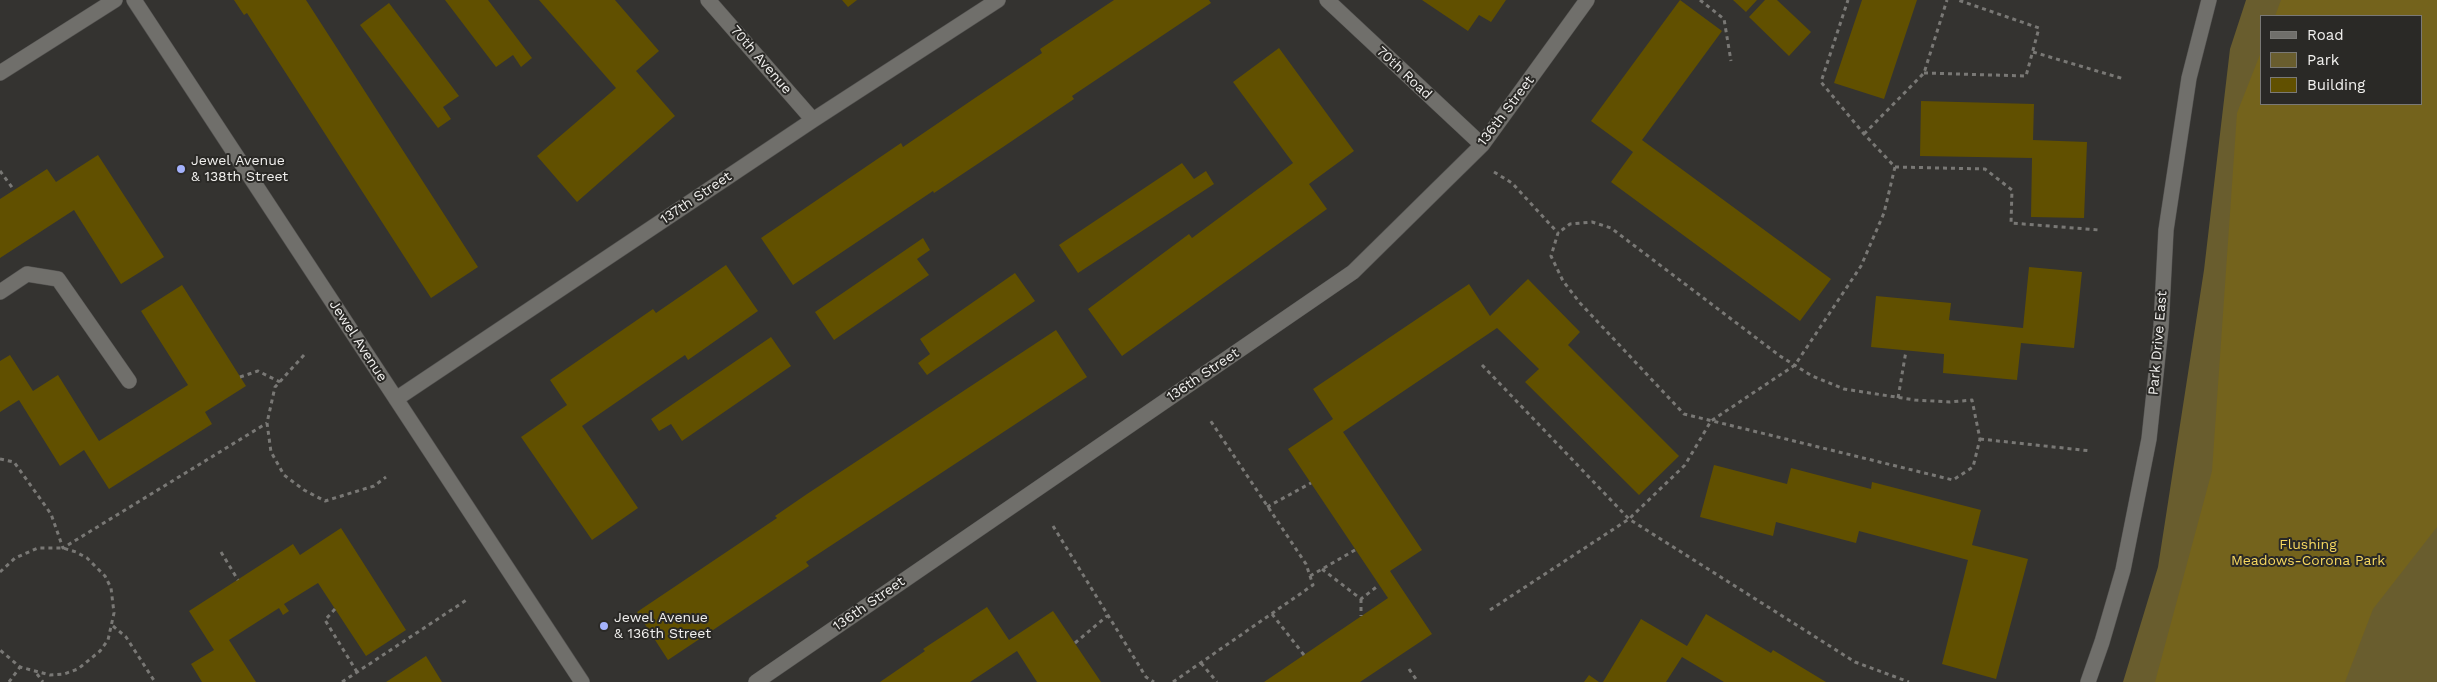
<!DOCTYPE html>
<style>
body{margin:0}
#map{position:relative;width:2437px;height:682px;overflow:hidden;background:#343330;font-family:"Work Sans",sans-serif}
canvas{display:block}
.legend{position:absolute;left:2260px;top:15px;width:162px;height:90px;box-sizing:border-box;background:#2a2926;border:1px solid #7a7976;margin:0;padding:6px 9px;list-style:none;font-size:15px;color:#f1f0ee}
.legend li{display:flex;align-items:center;gap:10px;height:25px}
.legend b{width:25px;border:1px solid #7a7976}
</style>
<div id="map">
<canvas width="2437" height="682"></canvas>
<ul class="legend">
<li><b style="height:6px;background:#706f6b"></b>Road</li>
<li><b style="height:14px;background:#695d2e"></b>Park</li>
<li><b style="height:14px;background:#615000"></b>Building</li>
</ul>
</div>
<script>
const context = document.querySelector('canvas').getContext('2d');
context.lineJoin = 'round';
function fillPath(path, color) { context.fillStyle = color; context.fill(path, 'evenodd'); }
const poly = rows => new Path2D(rows.map(r => 'M' + r).join(''));
function trace(path, color, width, dash) { context.strokeStyle = color; context.lineWidth = width; context.lineCap = dash ? 'butt' : 'round'; context.setLineDash(dash || []); context.stroke(path); }
function drawText(font, color, halo, rows, align = 'center') {
  context.font = font + ' "Work Sans",sans-serif'; context.lineWidth = 4; context.setLineDash([]); context.textBaseline = 'middle'; context.strokeStyle = halo; context.fillStyle = color; for (const [text, x, y, turn = 0] of rows) {
    context.save(); context.translate(x, y); context.rotate((+turn || 0) * Math.PI / 180); context.textAlign = isNaN(turn) ? turn : align; if (halo) context.strokeText(text, 0, 0); context.fillText(text, 0, 0); context.restore();
  }
}
fillPath(poly([
 [2246,0,2437,0,2437,682,2123,682,2158,567,2204,270,2230,49],
 [2261,16,2421,16,2421,104,2261,104]
]), '#695d2e');
fillPath(poly([
 [2281,0,2437,0,2437,527,2373,609,2345,682,2155,682,2212,471,2237,113,2261,52,2261,104,2421,104,2421,16,2275,16]
]), '#74631c');
fillPath(poly([
 [234,0,306,0,478,267,431,298,247,13,244,15],
 [445,0,488,0,532,58,521,67,513,55,496,67],
 [539,0,615,0,659,51,636,71,675,116,577,202,537,156,616,88],
 [842,0,857,0,848,7],
 [1114,0,1209,0,1211,3,1072,96,1074,99,1003,147,934,193,933,191,793,285,761,238,901,143,903,147,972,100,1042,53,1040,49],
 [1422,0,1506,0,1491,22,1479,15,1468,31],
 [1680,0,1722,31,1642,140,1831,279,1800,321,1611,182,1633,152,1591,121],
 [1733,0,1757,0,1746,12],
 [1765,0,1777,0,1811,32,1789,56,1749,17],
 [1862,0,1917,0,1884,99,1834,83],
 [389,3,459,96,443,107,451,119,438,128,360,25],
 [1279,48,1354,151,1309,184,1327,209,1122,356,1088,309,1189,234,1192,238,1293,163,1233,82],
 [1921,101,2034,104,2033,140,2087,142,2084,218,2031,217,2032,158,1920,156],
 [98,155,164,257,121,284,74,210,0,258,0,199,47,169,56,182],
 [1182,163,1194,179,1206,171,1214,184,1078,273,1059,245],
 [923,238,930,250,917,259,929,275,834,340,815,312],
 [726,265,758,311,688,360,685,355,582,426,638,508,592,540,521,437,567,405,550,380,653,309,656,313],
 [2029,267,2082,272,2078,311,2074,348,2021,343,2017,380,1943,373,1944,354,1871,347,1876,296,1951,303,1949,320,2023,328],
 [1015,273,1035,301,927,375,918,363,930,354,920,339],
 [1528,279,1580,332,1568,345,1679,456,1639,495,1525,382,1539,369,1497,328,1343,432,1422,550,1390,571,1432,634,1360,682,1264,682,1388,598,1288,449,1333,419,1313,389,1469,284,1490,316],
 [182,285,246,386,205,412,212,424,109,489,84,450,60,466,19,400,0,412,0,361,10,355,33,391,58,375,99,441,188,385,141,311],
 [1056,330,1087,377,806,562,809,566,668,660,637,612,777,518,775,516,807,494],
 [771,337,791,366,682,441,671,424,659,431,651,419],
 [1714,465,1787,484,1791,468,1871,489,1872,482,1981,510,1972,545,2028,559,1996,679,1942,664,1968,560,1859,531,1856,543,1776,522,1773,536,1700,517],
 [341,528,406,630,366,656,318,583,284,604,289,611,283,615,279,608,229,640,256,682,202,682,191,664,214,650,189,611,293,544,300,555],
 [987,607,1009,640,1053,611,1101,682,1037,682,1017,651,970,682,880,682,925,651,923,649],
 [1706,614,1771,653,1773,650,1826,682,1724,682,1682,657,1666,682,1603,682,1641,619,1687,646],
 [426,656,442,682,386,682],
 [1589,675,1599,682,1584,682]
]), '#615000');
const minor = poly([
 [134,0,582,682],
 [708,0,813,120],
 [1327,0,1482,145],
 [0,73,115,0],
 [0,292,27,274,58,279,129,381],
 [396,399,813,120,998,0],
 [756,682,1353,272,1482,145,1587,0],
 [2088,682,2102,642,2123,570,2149,439,2161,327,2166,230,2189,78,2209,0]
]);
trace(minor, '#535250', 16);
trace(poly([
 [1700,0,1724,19,1731,61],
 [2033,52,2124,79],
 [1924,73,2026,76,2039,28,1958,0],
 [1864,134,1924,73,1947,0],
 [1895,167,1985,169,2012,190,2011,223,2099,230],
 [0,171,14,190],
 [1494,172,1512,183,1558,233,1551,256,1563,281,1580,303,1684,414,1953,480,1973,467,1980,439,1972,400,1950,402,1915,400,1844,389,1812,376,1780,356,1611,228,1592,222,1570,224,1558,233],
 [304,355,275,387,267,423,271,452,284,475,304,490,325,501,374,486,386,477],
 [1482,365,1629,519,1855,662,1909,682],
 [240,377,258,371,280,382],
 [1898,398,1906,351],
 [1980,439,2091,451],
 [0,459,14,462,51,514,63,548,267,423],
 [1267,507,1311,483],
 [1053,526,1146,677,1154,682],
 [221,552,238,580],
 [1322,569,1361,599,1379,585],
 [0,572,15,558,38,548,63,548,76,552,87,558,105,576,111,588,114,613,108,640,100,651,78,669,64,674,50,675,20,667,0,650],
 [1310,576,1355,550],
 [1361,599,1361,616],
 [335,609,325,620,357,672],
 [1490,610,1629,519,1685,465,1711,421,1795,365,1861,266,1884,213,1895,167,1864,134,1821,82,1848,0],
 [1272,614,1304,655],
 [113,626,126,637,155,682],
 [1075,643,1107,616],
 [1201,663,1217,682],
 [1409,669,1418,682],
 [37,674,43,682],
 [9,682,20,667],
 [342,682,468,599],
 [1173,682,1313,585,1306,564,1210,420]
]), '#797875', 3, [4, 4]);
trace(minor, '#706f6b', 15);
for (const [x, y, r, color] of [
 [181,169,5,"#a4b2fc"],
 [604,626,5,"#a4b2fc"]
]) { const dot = new Path2D(); dot.arc(x, y, r, 0, 2 * Math.PI); context.fillStyle = color; context.fill(dot); trace(dot, '#2a2926', 2); }
drawText('14px', '#f1f0ee', '#2a2926', [
 ["70th Avenue",761,60,49],
 ["70th Road",1404,73,43],
 ["136th Street",1506,111,-53],
 ["137th Street",696,198,-34],
 ["Jewel Avenue",358,341,57],
 ["Park Drive East",2158,343,-85],
 ["136th Street",1203,375,-34],
 ["136th Street",869,604,-35]
]);
drawText('14px', '#f1f0ee', '#2a2926', [
 ["Jewel Avenue",191,161],
 ["& 138th Street",191,177],
 ["Jewel Avenue",614,618],
 ["& 136th Street",614,634]
], 'left');
drawText('14px', '#f7d85f', '#2a2926', [
 ["Flushing",2308,545],
 ["Meadows-Corona Park",2308,561]
]);
</script>
